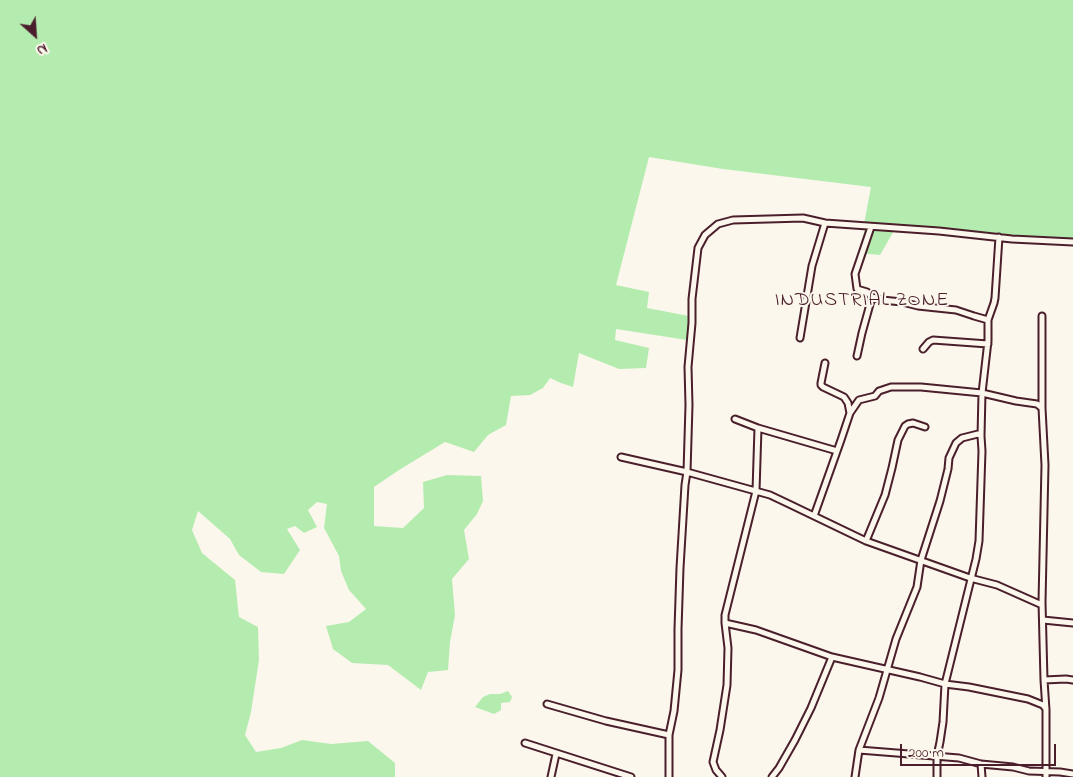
<!DOCTYPE html>
<style>
body{margin:0}
#map{position:relative;width:1073px;height:777px;overflow:hidden;background:#fbf7ec;font-family:"Indie Flower",sans-serif}
canvas{display:block}
.north{position:absolute;left:10px;top:10px;width:50px;height:50px;-webkit-text-stroke:4px #fbf7ec;paint-order:stroke;rotate:154deg;font-size:14px;font-weight:700;line-height:20px;text-align:center;color:#4a1f2b}
.north::after{content:'';display:block;margin:auto;width:18px;height:22px;background:#4a1f2b;clip-path:polygon(50% 0,100% 100%,50% 72%,0 100%)}
.scale{position:absolute;left:900px;top:744px;width:156px;height:22px;box-sizing:border-box;border:2px solid #4a1f2b;border-top:0;padding-left:6px;font-size:15px;line-height:18px;white-space:nowrap;color:#4a1f2b;-webkit-text-stroke:4px #fbf7ec;paint-order:stroke}
</style>
<div id="map">
<canvas width="1073" height="777"></canvas>
<div class="north">N</div>
<div class="scale">200 m</div>
</div>
<script>
const context = document.querySelector('canvas').getContext('2d');
context.lineJoin = 'round';
function fillPath(path, color) { context.fillStyle = color; context.fill(path, 'evenodd'); }
const poly = rows => new Path2D(rows.map(r => 'M' + r).join(''));
function trace(path, color, width, dash) { context.strokeStyle = color; context.lineWidth = width; context.lineCap = dash ? 'butt' : 'round'; context.setLineDash(dash || []); context.stroke(path); }
function drawText(font, color, halo, rows, align = 'center') {
  context.font = font + ' "Indie Flower",sans-serif'; context.lineWidth = 4; context.setLineDash([]); context.textBaseline = 'middle'; context.strokeStyle = halo; context.fillStyle = color; for (const [text, x, y, turn = 0] of rows) {
    context.save(); context.translate(x, y); context.rotate((+turn || 0) * Math.PI / 180); context.textAlign = isNaN(turn) ? turn : align; if (halo) context.strokeText(text, 0, 0); context.fillText(text, 0, 0); context.restore();
  }
}
fillPath(poly([
 [0,0,1073,0,1073,242,895,229,880,255,858,253,865,229,863,229,871,187,723,169,649,157,616,285,649,292,647,308,689,316,687,340,616,329,615,340,649,348,646,368,619,369,579,353,573,387,561,383,550,378,543,388,530,395,511,396,506,425,488,435,474,452,445,442,399,470,374,487,374,526,403,528,424,508,423,482,447,475,481,476,483,501,477,514,464,530,469,559,452,579,455,615,450,642,448,670,428,672,421,690,388,665,352,663,333,649,326,626,349,622,366,609,349,590,341,571,339,556,324,528,327,504,317,502,308,510,317,527,304,533,295,526,287,529,300,550,284,574,261,572,239,555,230,539,198,511,192,530,202,553,235,580,239,617,258,627,259,660,251,712,245,735,256,752,281,748,302,740,331,744,368,741,395,763,395,777,0,777],
 [508,691,512,697,510,702,501,703,501,710,494,714,475,707,483,697,490,694,500,694]
]), '#b4ecaf');
const street = poly([
 [872,297,882,300,902,302,918,306,956,310,974,316,988,320],
 [1042,316,1042,408,1045,465,1042,602,1044,680,1046,710,1046,777],
 [800,338,812,266,825,223],
 [923,349,929,342,933,340,988,344],
 [857,356,862,333,872,297,867,292,857,289,855,274,871,227],
 [850,413,859,400,875,396,879,391,891,387,921,387,982,393,1016,401,1037,404,1042,408],
 [735,419,758,428,837,451],
 [621,457,687,472,770,495,789,504,866,541,970,578,997,585,1042,605],
 [814,516,841,440,850,413,848,403,844,397,823,387,821,385,821,383,825,363],
 [866,541,885,495,892,468,898,440,905,426,908,424,913,423,925,427],
 [1043,620,1073,623],
 [725,623,756,630,832,657,920,677,945,684,969,687,1028,699,1043,705,1046,709],
 [1044,680,1066,679,1073,680],
 [547,704,606,721,669,735,669,777],
 [669,735,674,711,678,670,678,629,680,568,685,485,687,472,689,405,688,367,692,323,692,299,698,248,705,235,718,224,733,220,803,218,825,223,939,231,1012,239,1073,242],
 [525,743,631,777],
 [859,750,959,758,981,764,1013,767,1029,771,1060,772,1073,774],
 [981,764,982,777],
 [551,777,556,754],
 [722,777,716,770,713,762,720,730,727,685,728,648,725,623,725,615,756,491,758,428],
 [772,777,779,768,795,740,811,708,832,657],
 [855,777,859,750,879,698,896,639,917,587,921,560,940,501,948,469,949,458,956,443,962,438,978,434,981,436],
 [937,777,937,756,940,742,943,722,945,684,976,559,979,541,982,451,981,436,982,393,988,341,988,320,994,303,995,298,999,237]
]);
trace(street, '#4a1f2b', 9);
trace(street, '#fbf7ec', 5);
context.letterSpacing = '1px';
drawText('20px', '#4a1f2b', '#fbf7ec', [
 ["INDUSTRIAL ZONE",862,302]
]);
context.letterSpacing = '0px';
</script>
